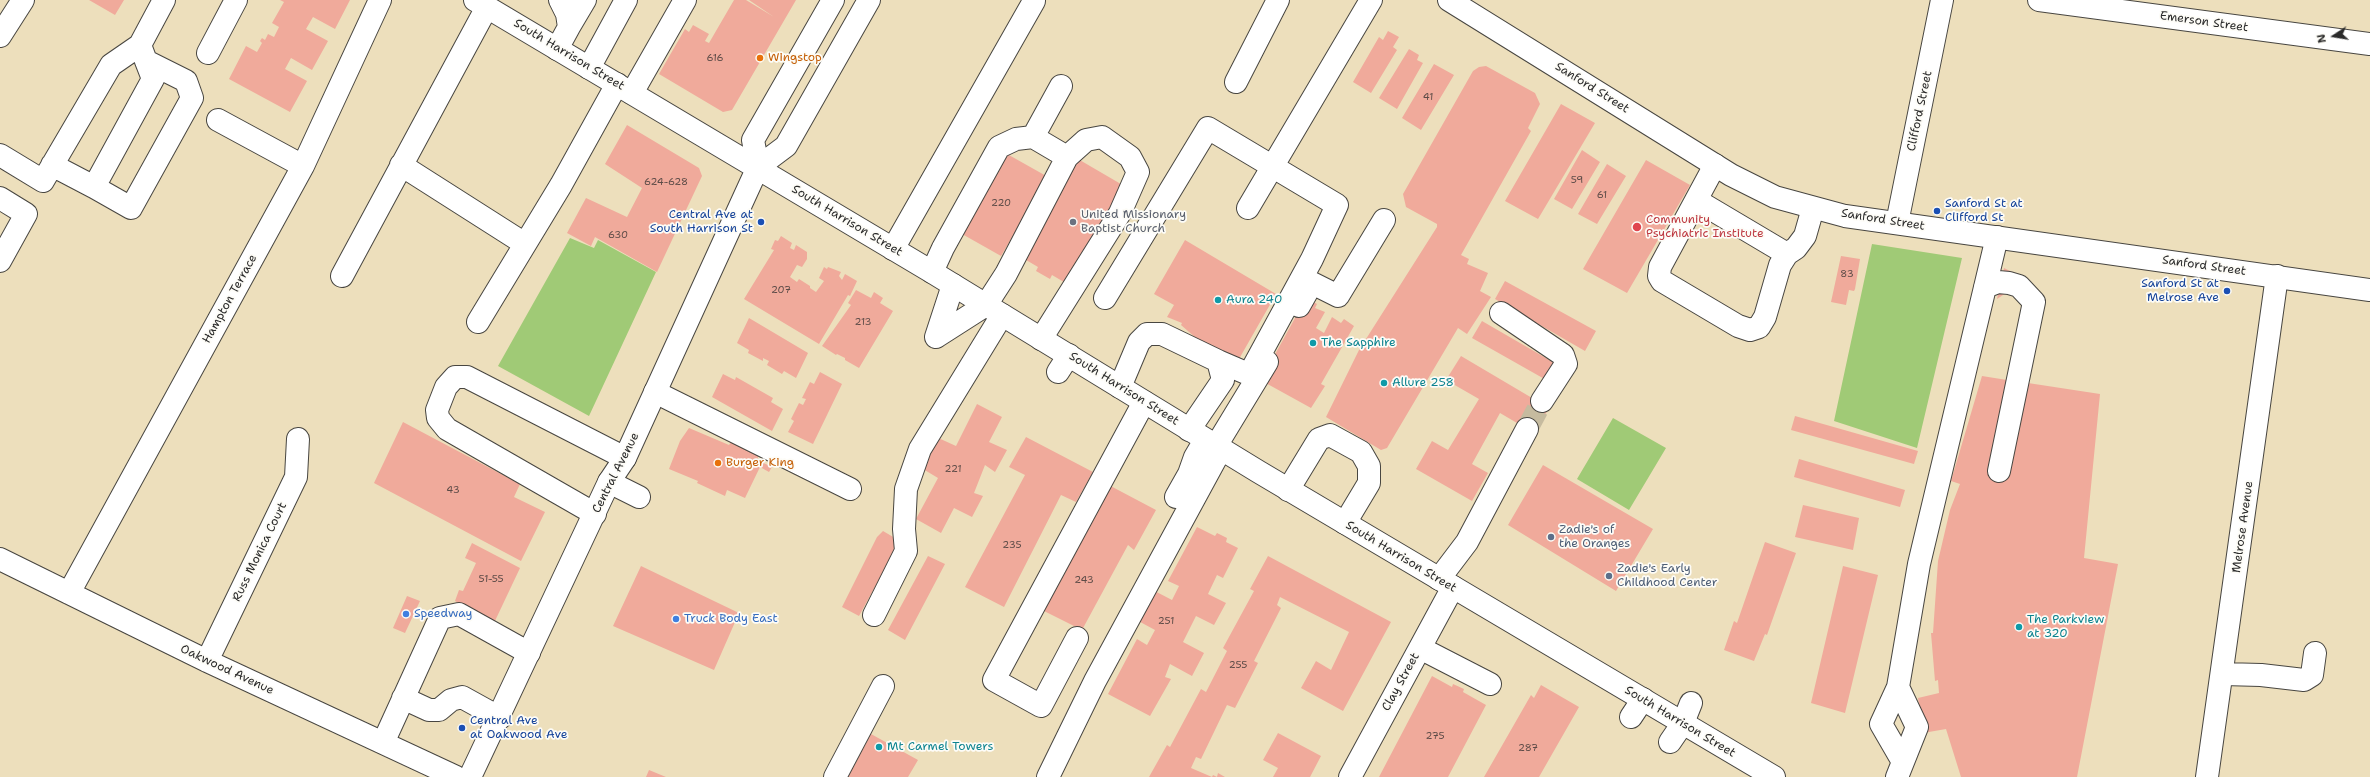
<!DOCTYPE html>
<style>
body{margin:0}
#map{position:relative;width:2370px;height:777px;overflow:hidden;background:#eddfbc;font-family:"Shantell Sans",sans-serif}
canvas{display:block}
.north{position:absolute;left:2314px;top:16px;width:40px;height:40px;-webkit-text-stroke:3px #fdfcf7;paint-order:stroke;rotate:258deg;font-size:11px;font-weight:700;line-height:16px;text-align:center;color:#2b2b2b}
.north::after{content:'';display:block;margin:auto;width:14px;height:18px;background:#2b2b2b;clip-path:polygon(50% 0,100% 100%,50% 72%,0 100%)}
</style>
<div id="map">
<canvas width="2370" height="777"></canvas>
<div class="north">N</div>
</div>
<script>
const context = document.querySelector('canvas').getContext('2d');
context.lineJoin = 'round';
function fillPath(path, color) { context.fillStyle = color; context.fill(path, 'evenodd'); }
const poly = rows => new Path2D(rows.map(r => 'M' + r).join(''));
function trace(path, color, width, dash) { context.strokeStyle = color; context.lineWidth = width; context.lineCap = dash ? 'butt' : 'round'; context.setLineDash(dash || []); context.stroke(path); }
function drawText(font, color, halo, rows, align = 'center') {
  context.font = font + ' "Shantell Sans",sans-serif'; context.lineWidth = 3.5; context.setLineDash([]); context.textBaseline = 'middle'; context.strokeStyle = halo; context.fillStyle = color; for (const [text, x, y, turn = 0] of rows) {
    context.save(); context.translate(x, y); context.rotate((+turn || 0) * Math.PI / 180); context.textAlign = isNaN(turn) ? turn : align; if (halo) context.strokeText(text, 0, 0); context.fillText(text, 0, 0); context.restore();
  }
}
fillPath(poly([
 [570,238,594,248,598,240,656,272,589,416,498,366],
 [1872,244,1962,258,1917,448,1834,421],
 [1613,418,1666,448,1629,510,1577,479]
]), '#a0ca76');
fillPath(poly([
 [89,0,124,0,115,15],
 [280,0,350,0,335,29,313,17,306,29,328,41,312,70,291,58,285,69,307,81,290,112,229,79,246,46,257,52,262,43,260,41,262,38,265,40,268,34,274,37,279,27,272,23,284,2],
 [734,0,746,0,774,17,749,0,796,0,732,110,723,112,659,74,685,29,689,32,693,25,709,34,705,41,709,43],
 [1388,31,1399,37,1393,47,1397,50,1371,93,1353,82,1379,37,1383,40],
 [1409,49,1419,55,1417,60,1423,63,1397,109,1379,98],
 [1434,64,1454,75,1421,130,1402,118],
 [1486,66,1535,93,1540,104,1528,128,1531,131,1461,255,1469,259,1467,264,1488,273,1480,291,1491,297,1467,334,1458,328,1387,448,1381,450,1326,417,1359,350,1437,227,1437,224,1406,207,1403,194,1473,71,1479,67],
 [1561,104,1595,123,1538,219,1505,201],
 [627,125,699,168,702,176,657,272,595,237,591,246,567,233,586,198,627,217,642,188,605,164],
 [1000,150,1048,177,1001,256,955,230],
 [1582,150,1600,162,1572,209,1554,199],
 [1078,159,1126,187,1069,285,1052,275,1050,279,1036,271,1038,267,1021,257],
 [1646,160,1690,185,1627,293,1583,269],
 [1607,164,1626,176,1597,224,1578,214],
 [781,236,792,243,790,248,794,250,796,245,807,252,807,259,802,267,797,265,790,277,797,282,799,279,810,286,810,288,816,292,824,281,819,278,824,267,827,269,828,267,841,272,839,276,842,280,845,274,857,281,850,296,848,295,819,344,744,299,774,250,771,249,775,240,778,241],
 [1185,240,1276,294,1239,359,1196,338,1181,325,1182,323,1167,317,1174,305,1154,294],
 [1841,256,1860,259,1855,289,1854,291,1849,290,1846,305,1831,302],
 [2004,268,2028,280,2038,290,2043,304,2028,383,2100,394,2084,558,2118,564,2077,777,1961,777,1946,729,1923,733,1918,698,1939,693,1938,680,1935,681,1931,633,1933,633,1938,561,1950,510,1960,484,1951,481,1982,376,2007,380,2021,317,2022,305,2014,297,2006,293,1997,299],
 [1505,281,1596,331,1585,351,1495,299],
 [856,290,871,298,874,292,883,298,880,303,893,311,859,368,845,360,845,358,837,354,836,355,822,346,851,305,848,303],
 [1306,298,1317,304,1315,308,1325,312,1316,328,1324,333,1332,317,1341,323,1344,319,1354,326,1321,384,1325,386,1311,408,1253,376,1273,358],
 [749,318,808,353,796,378,784,371,782,374,767,365,769,361,763,358,763,361,748,353,749,350,737,343],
 [1482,321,1558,365,1548,381,1472,338],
 [1461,356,1549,408,1534,433,1500,413,1472,464,1488,473,1472,501,1416,469,1432,441,1448,450,1479,399,1446,380],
 [820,372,842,384,813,444,788,432,794,421,791,419,799,403,803,405,806,399,802,398,810,382,814,384],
 [723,374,735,380,736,377,773,398,771,402,783,409,772,431,712,397],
 [977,404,1002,417,989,442,1007,450,995,472,985,465,974,493,983,496,972,517,954,508,941,533,916,519,938,478,918,466,934,436,956,446],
 [1795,416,1918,451,1914,464,1791,430],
 [403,422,520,484,514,497,545,512,521,561,374,483],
 [689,428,729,445,734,438,761,449,757,460,772,467,769,472,760,467,745,498,727,490,725,496,697,483,698,481,669,469,680,441],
 [1026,437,1093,472,1076,502,1061,495,1004,607,965,587,1025,475,1009,467],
 [1799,459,1905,490,1900,507,1794,477],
 [1543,465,1653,529,1616,591,1508,525],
 [1103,482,1156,510,1134,550,1128,545,1082,630,1042,610],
 [1803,505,1859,518,1853,550,1795,537],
 [1197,527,1215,536,1217,533,1227,538,1226,542,1238,548,1223,578,1217,575,1208,594,1226,603,1214,625,1196,616,1183,642,1204,653,1192,676,1170,664,1165,677,1171,679,1150,716,1108,694,1137,639,1147,645,1155,630,1131,617,1147,587,1172,600,1179,586,1168,581],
 [883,531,900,541,859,616,842,607,877,537],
 [1765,542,1796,553,1767,635,1765,634,1754,661,1724,650,1734,621,1737,623],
 [472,543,520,568,494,623,455,601,459,590,463,591,476,563,465,558],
 [928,556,945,564,905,640,888,630],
 [1268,556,1391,622,1343,711,1301,688,1316,661,1331,670,1349,632,1280,597,1277,605,1281,608,1254,661,1258,663,1235,708,1227,705,1201,759,1196,757,1191,768,1212,777,1213,775,1217,777,1218,773,1225,777,1149,777,1167,745,1170,747,1201,689,1206,692,1227,651,1223,648,1254,591,1250,589],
 [641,566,739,613,714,670,613,626],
 [1843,566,1878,575,1845,713,1811,703],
 [407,596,420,601,405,633,393,628],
 [1432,676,1452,687,1453,684,1464,689,1463,692,1486,705,1448,777,1379,777],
 [1541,685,1579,707,1539,777,1484,777,1531,695,1534,698],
 [1278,733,1321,756,1310,777,1273,777,1278,768,1263,760],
 [871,734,918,760,908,777,848,777],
 [649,770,666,777,646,777]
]), '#f0aa9b');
trace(poly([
 [1527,429,1542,401]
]), '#c6bb9f', 22, [22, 11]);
const minor = poly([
 [2039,0,2370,44],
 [569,27,585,0],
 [0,36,23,0],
 [140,45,146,61,153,79,94,187,131,208,192,98,186,81,146,61],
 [557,49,569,27,567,14,560,0],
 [208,53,236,0],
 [589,68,626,0],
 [1236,82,1278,0],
 [632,93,685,0],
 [218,120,303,166],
 [1033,137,1061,86],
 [0,155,43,181,111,65,140,45,164,0],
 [52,165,94,187],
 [401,165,525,244],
 [1715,165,1660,267,1659,276,1662,281,1738,326,1750,330,1759,327,1765,317,1780,265,1787,254,1796,248,1805,236,1813,208],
 [0,198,26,214,0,261],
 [1696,200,1787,254],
 [1248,208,1371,0],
 [1897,223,1942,0],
 [893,249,1034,1],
 [932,272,943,248,999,147,1016,139,1033,137,1067,157],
 [342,276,487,7],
 [1985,287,1998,282,2009,283,2019,286,2034,302,1999,471],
 [1105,298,1208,128,1337,205,1312,259,1251,371,1246,373,1218,361],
 [1299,306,1312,283,1338,296,1384,220],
 [1501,313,1563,355,1566,364,1542,401],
 [478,322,561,185,617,84],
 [936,337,986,305,1006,274,1067,157,1086,140,1102,137,1130,157,1138,172,1120,213,1041,339],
 [936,337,953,285],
 [1058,372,1069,355],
 [1120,387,1139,342,1147,334,1162,334,1218,361,1223,380,1189,430],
 [655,392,850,489],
 [1216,446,1267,362],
 [609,482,639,497],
 [1288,490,1319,439,1330,435,1361,452,1369,466,1369,483,1345,523],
 [1176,497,1189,474,1195,457,1205,440],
 [595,514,447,429,438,418,437,410,446,387,455,377,467,377,625,458],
 [0,559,207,661,456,777],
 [1439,579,1467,542,1527,429],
 [69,593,303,166,380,0],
 [874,615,906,551,904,529,906,489,920,449,1002,315],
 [1077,638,1041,706,994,680,1144,402],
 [1420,648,1490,684],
 [207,661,296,477,298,439],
 [2223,674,2261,675,2304,680,2312,675,2315,653],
 [403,698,429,710,439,710,451,700,462,697,500,718],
 [1631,717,1643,699],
 [1670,742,1683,723,1691,703],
 [383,743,440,618,459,614,529,653],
 [1903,762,1881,724,1898,687,1919,564,1997,237],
 [835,777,883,686],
 [1048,777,1095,681,1221,449],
 [1350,777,1453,587],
 [1897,777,1917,727,1898,687],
 [2207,777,2277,276]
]);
const major = poly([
 [475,0,932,272,1259,472,1774,777],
 [1449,0,1731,175,1775,197,1845,216,2370,290],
 [758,167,753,140,833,0],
 [470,777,609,482,625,458,758,167,786,146,869,0]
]);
trace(minor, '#484641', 24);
trace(major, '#484641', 24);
trace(minor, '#fff', 22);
trace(major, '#fff', 22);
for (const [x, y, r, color] of [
 [760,58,4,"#e8710a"],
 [1937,211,4,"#1a4fb4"],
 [761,222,4,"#1a4fb4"],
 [1073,222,4,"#6b7280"],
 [1637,227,5,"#e0444e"],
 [2227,291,4,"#1a4fb4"],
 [1218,300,4,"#0f9aa8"],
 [1313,343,4,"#0f9aa8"],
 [1384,383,4,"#0f9aa8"],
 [718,463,4,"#e8710a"],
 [1551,537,4,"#5c6f8a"],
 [1609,576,4,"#5c6f8a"],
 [406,614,4,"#3f7fe0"],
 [676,619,4,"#3f7fe0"],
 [2019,627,4,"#0f9aa8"],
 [462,728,4,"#1a4fb4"],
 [879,747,4,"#0f9aa8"]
]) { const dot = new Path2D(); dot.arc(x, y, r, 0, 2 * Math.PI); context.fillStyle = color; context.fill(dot); trace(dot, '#fdfcf7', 1.5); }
drawText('10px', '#5c4b47', null, [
 ["616",715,58],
 ["41",1428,97],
 ["59",1577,180],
 ["624-628",666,182],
 ["61",1602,195],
 ["220",1001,203],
 ["630",618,235],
 ["83",1847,274],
 ["207",781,290],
 ["213",863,322],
 ["221",953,469],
 ["43",453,490],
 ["235",1012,545],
 ["51-55",491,579],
 ["243",1084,580],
 ["251",1166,621],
 ["255",1238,665],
 ["275",1435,736],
 ["287",1528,748]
]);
drawText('12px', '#2b2b2b', '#fdfcf7', [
 ["Emerson Street",2204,22,8],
 ["South Harrison Street",569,55,31],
 ["Sanford Street",1592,88,32],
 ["Clifford Street",1920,111,-78],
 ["Sanford Street",1883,220,9],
 ["South Harrison Street",847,221,31],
 ["Sanford Street",2204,266,8],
 ["Hampton Terrace",230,299,-61],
 ["South Harrison Street",1124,389,32],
 ["Central Avenue",616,473,-63],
 ["Melrose Avenue",2243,527,-82],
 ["Russ Monica Court",260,552,-64],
 ["South Harrison Street",1401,557,31],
 ["Oakwood Avenue",227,670,25],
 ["Clay Street",1401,682,-61],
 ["South Harrison Street",1680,722,31]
]);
drawText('12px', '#c56008', '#fdfcf7', [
 ["Wingstop",768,58],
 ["Burger King",726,463]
], 'left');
drawText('12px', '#164399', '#fdfcf7', [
 ["Sanford St at",1945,204],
 ["Clifford St",1945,218],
 ["Central Ave at",753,215,"right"],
 ["South Harrison St",753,229,"right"],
 ["Sanford St at",2219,284,"right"],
 ["Melrose Ave",2219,298,"right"],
 ["Central Ave",470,721],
 ["at Oakwood Ave",470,735]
], 'left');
drawText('12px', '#5b616d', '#fdfcf7', [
 ["United Missionary",1081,215],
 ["Baptist Church",1081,229]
], 'left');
drawText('12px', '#be3a42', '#fdfcf7', [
 ["Community",1646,220],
 ["Psychiatric Institute",1646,234]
], 'left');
drawText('12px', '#0d838f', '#fdfcf7', [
 ["Aura 240",1226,300],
 ["The Sapphire",1321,343],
 ["Allure 258",1392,383],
 ["The Parkview",2027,620],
 ["at 320",2027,634],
 ["Mt Carmel Towers",887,747]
], 'left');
drawText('12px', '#4e5e75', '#fdfcf7', [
 ["Zadie's of",1559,530],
 ["the Oranges",1559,544],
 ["Zadie's Early",1617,569],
 ["Childhood Center",1617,583]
], 'left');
drawText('12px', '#366cbe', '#fdfcf7', [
 ["Speedway",414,614],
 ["Truck Body East",684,619]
], 'left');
</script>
